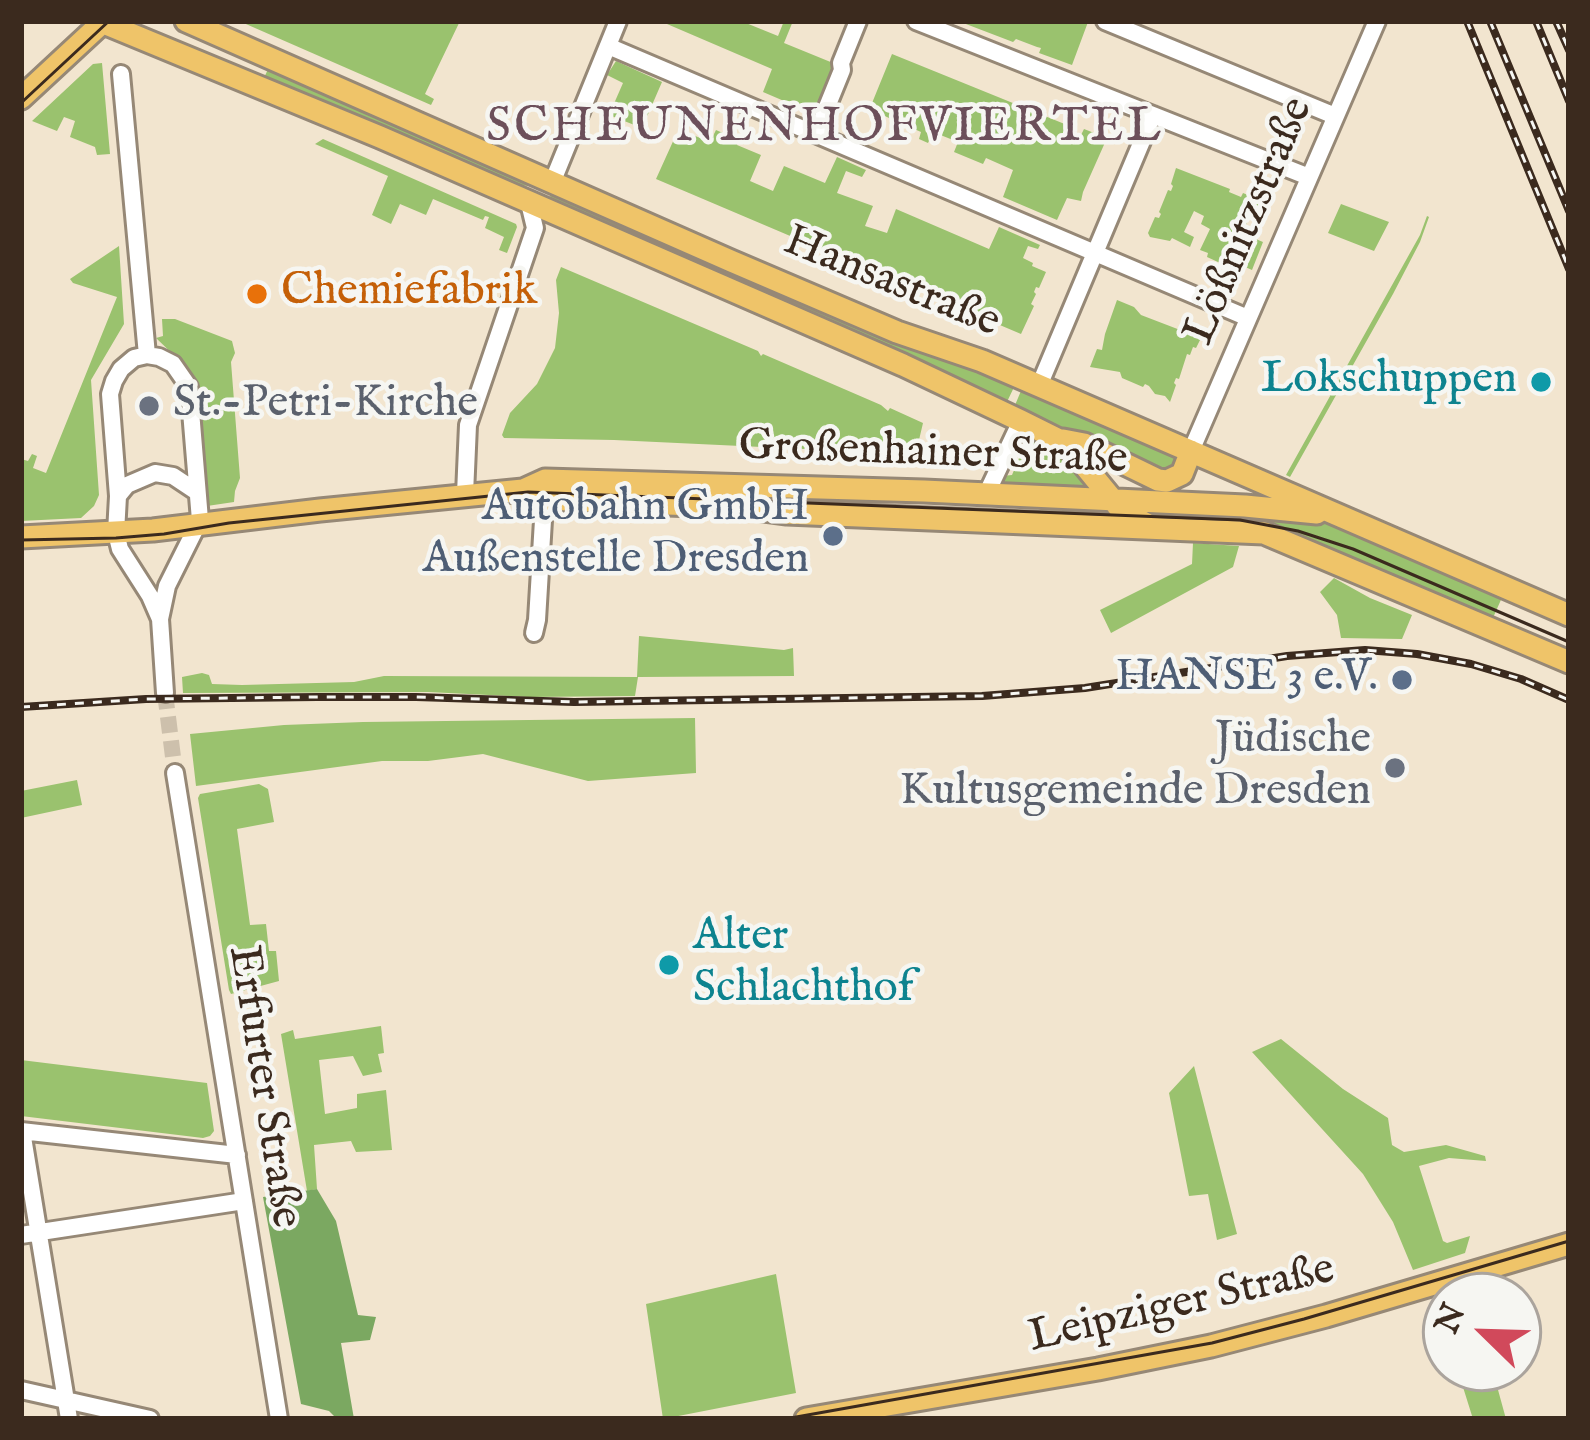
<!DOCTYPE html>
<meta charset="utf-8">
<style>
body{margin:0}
#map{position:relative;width:1590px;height:1440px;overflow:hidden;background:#f2e5cf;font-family:"IM FELL English",serif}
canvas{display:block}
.frame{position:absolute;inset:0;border:24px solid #3b2a1e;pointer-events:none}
.north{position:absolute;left:1422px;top:1272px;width:120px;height:120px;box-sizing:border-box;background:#f6f6f2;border:3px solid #aba49d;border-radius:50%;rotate:293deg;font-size:33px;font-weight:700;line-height:48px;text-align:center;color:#3b2a1e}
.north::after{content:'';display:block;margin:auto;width:42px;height:54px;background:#d1495b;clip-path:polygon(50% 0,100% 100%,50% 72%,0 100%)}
</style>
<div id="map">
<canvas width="1590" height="1440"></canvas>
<div class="frame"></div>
<div class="north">N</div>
</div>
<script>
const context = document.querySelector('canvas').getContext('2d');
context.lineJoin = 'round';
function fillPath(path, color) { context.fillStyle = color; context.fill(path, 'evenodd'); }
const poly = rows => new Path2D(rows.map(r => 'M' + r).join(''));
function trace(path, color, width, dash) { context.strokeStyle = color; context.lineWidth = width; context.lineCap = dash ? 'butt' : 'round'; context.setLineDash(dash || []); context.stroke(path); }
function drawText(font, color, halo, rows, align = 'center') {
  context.font = font + ' "IM FELL English",serif'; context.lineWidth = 9; context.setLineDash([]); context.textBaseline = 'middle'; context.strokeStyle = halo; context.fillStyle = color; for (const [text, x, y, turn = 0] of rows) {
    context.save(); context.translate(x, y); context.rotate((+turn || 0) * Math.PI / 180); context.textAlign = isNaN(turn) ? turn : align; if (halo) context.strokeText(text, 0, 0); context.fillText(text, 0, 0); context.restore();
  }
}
fillPath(poly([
 [239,21,460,21,425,94,434,99,431,105],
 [660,21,741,21,778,36,784,21,793,21,784,43,833,63,836,75,824,102,816,104,812,113,763,92,772,69],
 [958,21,1086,21,1088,22,1072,65,1039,53,1041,48,1037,47,1016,39,1013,42],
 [892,54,1072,127,1071,131,1081,135,1084,129,1107,138,1083,192,1081,201,1067,198,1057,220,1003,197,1013,170,986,158,983,164,954,152,958,142,933,132,928,143,919,139,921,132,871,110,870,108],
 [616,61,662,82,642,128,609,115,623,83,607,75],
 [102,63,110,154,97,155,95,147,70,137,75,121,64,117,57,131,32,121,93,64],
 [269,67,539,187,519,185,488,172,456,165,263,80],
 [716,130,739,140,737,145,761,155,750,181,773,191,784,166,825,183,837,157,866,170,862,177,846,171,837,193,873,206,865,226,887,233,896,209,989,249,999,227,1040,245,1038,249,1028,246,1023,258,1033,263,1032,266,1046,272,1039,288,1036,287,1034,292,1036,294,1031,304,1034,306,1021,334,656,179,675,137,684,141,688,133,710,142],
 [323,139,516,224,517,227,507,253,499,250,504,237,485,228,489,217,485,216,483,220,433,199,426,215,400,204,391,224,372,215,388,176,315,144],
 [1176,168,1230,189,1229,192,1241,197,1243,193,1260,200,1253,218,1249,217,1246,225,1249,227,1246,235,1263,242,1252,270,1234,262,1229,267,1207,257,1208,253,1200,250,1210,229,1201,224,1204,216,1194,211,1184,232,1194,237,1190,247,1172,238,1170,241,1150,237,1148,233,1155,217,1159,218,1161,214,1159,212,1168,190,1171,191,1173,186,1171,184],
 [556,192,1016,383,1005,406,543,202],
 [1341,204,1389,222,1374,251,1328,233],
 [1427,216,1429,217,1420,242,1393,294,1290,477,1286,475,1420,235],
 [119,246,124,324,91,380,99,495,94,506,81,518,21,521,21,459,28,461,32,454,37,456,33,468,46,473,117,297,73,283,70,279],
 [561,267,758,351,761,356,763,354,881,405,888,411,890,408,923,423,919,440,910,454,614,440,504,438,502,435,510,413,537,384,555,348,559,313,556,280],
 [1117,300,1134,307,1141,315,1201,338,1196,348,1193,347,1190,355,1187,354,1179,379,1176,378,1174,383,1176,385,1170,402,1165,396,1155,394,1149,386,1145,384,1143,387,1122,378,1120,372,1090,367,1097,349,1102,350,1105,334],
 [162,319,175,319,232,341,235,353,231,362,240,478,235,491,234,502,207,506,181,362,156,338,163,336],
 [1023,386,1181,457,1167,476,1038,416,1013,410],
 [1022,429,1061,450,1094,490,999,489,1002,476,1012,475,1028,437,1021,433],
 [1178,509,1319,517,1504,593,1492,620,1320,547,1178,520],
 [1193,543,1239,546,1233,567,1111,633,1100,610,1192,564],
 [1334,578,1370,598,1412,615,1402,639,1341,638,1337,615,1320,592],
 [639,636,784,650,793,648,794,676,638,677,635,696,529,697,428,692,183,693,182,677,202,673,209,675,212,684,242,685,354,682,384,676,637,677],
 [695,718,696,773,588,781,483,754,428,761,382,761,196,786,190,734,284,725,363,722],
 [77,780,82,805,21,818,21,791],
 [259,784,268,789,274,822,237,829,250,925,266,924,269,951,276,951,279,981,231,994,229,990,198,798,200,794],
 [381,1026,384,1053,378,1054,382,1072,363,1076,353,1056,319,1060,325,1114,357,1108,357,1094,386,1090,392,1150,356,1152,351,1141,314,1145,317,1189,307,1191,281,1034,293,1030,295,1039],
 [1281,1039,1343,1089,1388,1118,1392,1145,1404,1152,1446,1145,1485,1156,1486,1161,1449,1158,1419,1166,1443,1241,1447,1243,1470,1236,1465,1253,1413,1270,1393,1222,1363,1174,1252,1052],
 [21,1060,207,1083,214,1131,210,1136,203,1138,21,1116],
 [1194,1066,1237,1234,1217,1240,1208,1194,1189,1196,1169,1093],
 [776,1274,796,1393,663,1419,646,1304],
 [1457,1368,1492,1368,1506,1419,1473,1419]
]), '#9ac26e');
fillPath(poly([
 [317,1189,336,1221,358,1315,376,1317,370,1340,341,1343,354,1419,337,1419,329,1411,301,1404,263,1197]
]), '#7ba861');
trace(poly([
 [165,693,175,773]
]), '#cdc0ac', 16, [16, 8]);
const minor = poly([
 [916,21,1309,177],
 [1105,21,1335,116],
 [608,46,1248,318],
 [121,74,147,355],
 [816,134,842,70,841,63,858,21],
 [552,183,618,21],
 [1039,386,1153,115],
 [1191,451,1377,21],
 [465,494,468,425,535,228,529,203],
 [986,495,1021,421],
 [118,496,127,485,155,473,173,476,197,492],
 [160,619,150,596,120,549,116,533,118,496,110,394,114,381,121,369,134,358,147,355,159,357,173,364,189,387,200,520,167,586,160,619,165,693],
 [534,633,537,620,545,487],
 [175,773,279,1419],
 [21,1131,237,1155],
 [22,1131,69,1419],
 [21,1235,244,1201],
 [21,1390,150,1419]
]);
const major = poly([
 [99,21,380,137,903,365,1021,421,1057,439,1075,454,1121,510,1150,526],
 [186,21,731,261,897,332,982,361,1569,615],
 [21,98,104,21],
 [1063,440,1084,444,1158,480,1167,481,1182,474,1191,451],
 [523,490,545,499,742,507,787,513,1264,533,1569,662],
 [21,537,153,530,320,510,523,490,545,480,924,491,1245,506,1317,513],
 [806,1419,1098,1369,1211,1346,1326,1316,1569,1244]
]);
trace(minor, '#968876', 22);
trace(major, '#968876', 27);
trace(minor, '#fff', 16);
trace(major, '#efc469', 21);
trace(poly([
 [21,103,109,21],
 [21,540,116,538,164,534,229,523,528,492,1240,520,1298,531,1353,549,1569,642],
 [785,1419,1212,1343,1304,1319,1569,1241]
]), '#3b2a1e', 3);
const rail = poly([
 [1467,21,1569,269],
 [1490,21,1569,211],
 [1536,21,1569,101],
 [1556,21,1569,50],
 [21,707,146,699,317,697,416,697,574,702,982,696,1085,688,1287,656,1365,650,1417,654,1471,664,1521,679,1569,700]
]);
trace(rail, '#3b2a1e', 8);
trace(rail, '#f6f6f2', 3, [9]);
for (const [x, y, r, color] of [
 [257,294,12,"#e8710a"],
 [1541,382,12,"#0f9aa8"],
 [149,406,12,"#6b7280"],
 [833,536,12,"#5c6f8a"],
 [1402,680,12,"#5c6f8a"],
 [1395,768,12,"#6b7280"],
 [669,965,12,"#0f9aa8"]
]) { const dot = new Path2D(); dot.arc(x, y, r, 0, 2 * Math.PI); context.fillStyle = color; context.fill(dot); trace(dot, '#f6f6f2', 4.5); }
drawText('45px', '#3b2a1e', '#f6f6f2', [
 ["Lößnitzstraße",1251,222,-67],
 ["Hansastraße",891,284,22],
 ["Großenhainer Straße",933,455,2],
 ["Erfurter Straße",262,1087,81],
 ["Leipziger Straße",1182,1306,-13]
]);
drawText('45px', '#c56008', '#f6f6f2', [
 ["Chemiefabrik",281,294]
], 'left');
drawText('45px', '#0d838f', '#f6f6f2', [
 ["Lokschuppen",1517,382],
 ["Alter",693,939,"left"],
 ["Schlachthof",693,991,"left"]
], 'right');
drawText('45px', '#5b616d', '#f6f6f2', [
 ["St.-Petri-Kirche",173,406],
 ["Jüdische",1371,742,"right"],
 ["Kultusgemeinde Dresden",1371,794,"right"]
], 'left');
drawText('45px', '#4e5e75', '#f6f6f2', [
 ["Autobahn GmbH",809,510],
 ["Außenstelle Dresden",809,562],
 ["HANSE 3 e.V.",1378,680]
], 'right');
context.letterSpacing = '3px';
drawText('48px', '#6c4f5a', '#f6f6f2', [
 ["SCHEUNENHOFVIERTEL",825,130]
]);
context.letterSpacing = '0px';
</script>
